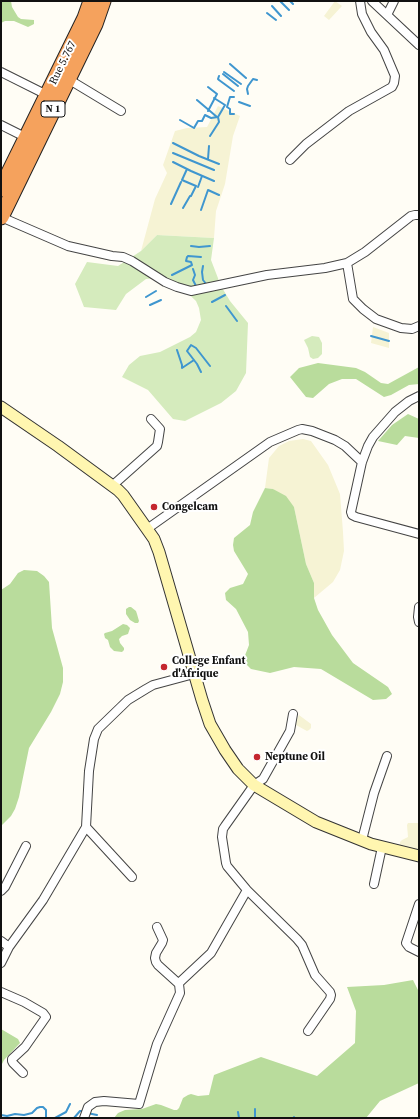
<!DOCTYPE html>
<style>
body{margin:0}
#map{position:relative;width:420px;height:1119px;overflow:hidden;background:#fffdf5;font-family:"Source Serif 4",serif}
canvas{display:block}
.frame{position:absolute;inset:0;border:2px solid #111;pointer-events:none}
</style>
<div id="map">
<canvas width="420" height="1119"></canvas>
<div class="frame"></div>
</div>
<script>
const context = document.querySelector('canvas').getContext('2d');
context.lineJoin = 'round';
function fillPath(path, color) { context.fillStyle = color; context.fill(path, 'evenodd'); }
const poly = rows => new Path2D(rows.map(r => 'M' + r).join(''));
function trace(path, color, width, dash) { context.strokeStyle = color; context.lineWidth = width; context.lineCap = dash ? 'butt' : 'round'; context.setLineDash(dash || []); context.stroke(path); }
function drawText(font, color, halo, rows, align = 'center') {
  context.font = font + ' "Source Serif 4",serif'; context.lineWidth = 4; context.setLineDash([]); context.textBaseline = 'middle'; context.strokeStyle = halo; context.fillStyle = color; for (const [text, x, y, turn = 0] of rows) {
    context.save(); context.translate(x, y); context.rotate((+turn || 0) * Math.PI / 180); context.textAlign = isNaN(turn) ? turn : align; if (halo) context.strokeText(text, 0, 0); context.fillText(text, 0, 0); context.restore();
  }
}
fillPath(poly([
 [335,1,342,6,329,20,324,16],
 [218,106,240,116,233,136,225,184,216,211,214,238,157,235,141,251,155,199,167,173,163,165,175,131,187,128,207,127],
 [373,327,389,333,389,348,371,343],
 [303,439,311,441,328,465,340,494,343,532,344,551,340,570,333,582,314,598,314,583,306,564,294,507,273,489,265,488,269,458,279,446,289,441],
 [299,715,311,724,311,728,309,730,307,731,296,725,297,719],
 [408,823,419,823,419,851,400,846,400,842,402,840,408,837,407,825]
]), '#f6f3d4');
fillPath(poly([
 [157,235,214,238,211,260,221,286,230,301,248,323,246,373,236,391,221,403,185,421,173,419,148,390,122,377,129,365,140,356,160,352,190,337,196,332,201,320,199,308,196,301,178,284,159,278,146,279,126,294,116,310,84,307,75,284,87,262,118,266,141,251],
 [312,336,319,337,322,343,322,354,318,358,313,359,310,357,308,348,304,340]
]), '#d5ebbd');
fillPath(poly([
 [1,1,11,1,12,7,18,17,21,19,34,20,34,24,28,27,14,21,5,21,1,23],
 [318,363,356,368,365,372,381,383,388,384,419,367,419,384,409,385,391,395,384,397,356,379,342,379,329,384,313,398,306,397,290,377,299,368],
 [408,414,419,419,419,438,405,436,397,445,378,441,392,425],
 [265,488,273,489,286,496,294,507,306,564,314,583,314,598,318,610,332,635,353,663,388,687,392,694,386,699,373,700,321,669,294,667,270,673,251,669,246,664,244,658,249,645,248,632,236,609,226,600,225,593,230,588,243,584,248,574,234,551,233,545,234,538,250,525,253,512],
 [24,570,37,571,44,576,49,582,52,628,63,668,63,682,60,694,51,712,29,748,19,797,15,809,11,816,1,826,1,590,10,584,18,573],
 [129,607,131,607,136,611,137,614,139,621,138,623,135,623,130,620,126,614,126,609],
 [123,624,127,625,130,628,128,634,122,636,119,639,120,643,124,648,124,650,122,652,114,651,110,647,108,640,105,638,104,634,105,633,112,631],
 [413,980,419,992,419,1083,380,1101,366,1118,114,1118,118,1113,125,1110,142,1109,156,1104,161,1105,174,1110,177,1110,179,1108,183,1098,188,1095,191,1094,198,1096,209,1095,214,1075,261,1057,317,1076,355,1043,356,1011,347,987,384,985],
 [1,1029,18,1039,20,1043,4,1060,1,1066]
]), '#b9dc9c');
trace(poly([
 [280,1,289,10],
 [290,1,293,4],
 [272,6,281,16],
 [267,13,276,20],
 [230,64,246,78],
 [224,72,241,84],
 [223,74,238,86],
 [219,76,218,79,219,80,234,91],
 [208,87,217,94,208,111],
 [248,94,247,89,248,86,253,79,257,80],
 [234,97,230,97,227,107,230,109,230,114,234,114],
 [197,100,217,117],
 [239,102,250,106],
 [180,120,194,128,198,121,202,121,205,115,211,118,218,117],
 [210,136,219,122,218,117,225,105,214,98],
 [173,143,199,156,219,164],
 [173,153,214,170],
 [208,159,209,146],
 [173,162,191,171,214,181],
 [187,169,182,180,196,186,191,196],
 [198,187,202,176],
 [171,204,181,182],
 [183,208,190,196],
 [201,210,208,190,219,195],
 [191,246,199,247,210,246],
 [188,256,201,257],
 [203,266,202,272,203,280,207,285],
 [193,269,195,275,193,280,197,288],
 [172,275,192,265,191,262,186,261,187,257],
 [146,297,156,291],
 [212,302,225,295],
 [150,305,161,300],
 [226,306,237,321],
 [371,336,389,341],
 [177,350,182,365,182,368,194,360],
 [201,372,197,364,187,351,191,345,196,348,210,366],
 [255,1109,255,1118],
 [238,1112,239,1118],
 [87,1113,97,1115],
 [1,1115,7,1116,15,1114,24,1115,32,1113,37,1108,40,1107,43,1107,46,1110,46,1118],
 [294,1117,294,1118],
 [55,1118,66,1112,70,1104],
 [74,1118,80,1111,84,1111]
]), '#3f96cf', 2);
const street = poly([
 [372,1,419,45],
 [387,15,394,1],
 [1,72,47,95],
 [68,79,121,111],
 [1,125,27,138],
 [290,160,306,144,349,111,392,87,394,83,395,76,384,50,371,32,362,14,360,1],
 [1,217,68,246,112,256,123,257,132,261,165,282,177,287,191,291,267,275,325,268,347,263,365,252,411,216,415,215,419,215],
 [347,263,353,299,363,309,376,319,401,328,412,329,419,326],
 [419,396,409,401,395,412,373,437,368,446,362,462,351,512,352,515,356,517,419,534],
 [112,486,157,446,158,442,160,429,151,419],
 [147,529,270,442,298,430,302,429,312,431,335,440,345,446,362,462],
 [419,607,418,617,419,622],
 [293,714,290,731,263,779,254,785,225,826,223,829,222,837,226,863,227,866,247,890,297,939,302,945,315,975,330,992,331,995,330,999,308,1031],
 [86,827,132,877],
 [362,840,374,793,387,756],
 [374,884,382,847],
 [1,891,5,887,26,846],
 [419,904,406,943,409,947,419,952],
 [1,941,9,947],
 [1,963,9,947,43,900,86,827,89,771,94,739,98,729,128,700,146,689,153,685,194,674],
 [179,984,180,982,211,953,247,890],
 [1,992,24,1002,43,1013,46,1017,25,1047,12,1059,12,1061,13,1063,23,1073],
 [84,1118,88,1107,95,1102,104,1101,139,1104,157,1044,180,993,179,984,158,965,156,962,155,958,156,953,162,943,163,940,157,927]
]);
const secondary = poly([
 [1,407,58,446,118,490,123,495,147,529,154,539,159,552,202,700,210,724,225,750,238,769,254,785,316,822,371,844,419,856]
]);
const highway = poly([
 [1,189,85,18,91,1],
 [1,217,95,24,103,1]
]);
trace(street, '#444', 10);
trace(secondary, '#333', 13);
trace(highway, '#222', 17);
trace(street, '#fff', 8);
trace(secondary, '#fff6b0', 11);
trace(highway, '#f5a25d', 15);
for (const [x, y, r, color] of [
 [154,507,4,"#c4262e"],
 [164,667,4,"#c4262e"],
 [257,757,4,"#c4262e"]
]) { const dot = new Path2D(); dot.arc(x, y, r, 0, 2 * Math.PI); context.fillStyle = color; context.fill(dot); trace(dot, '#fff', 1.5); }
for (const [x, y, w] of [
 [53,109,24]
]) { const box = new Path2D(); box.roundRect(x - w / 2, y - 8, w, 16, 3); context.fillStyle = '#fff'; context.fill(box); trace(box, '#111', 1); }
drawText('bold 10px', '#111', null, [
 ["N 1",53,109]
]);
drawText('11px', '#111', '#fff', [
 ["Rue 5.767",63,63,-64]
]);
drawText('bold 11px', '#111', '#fff', [
 ["Congelcam",162,507],
 ["College Enfant",172,661],
 ["d'Afrique",172,674],
 ["Neptune Oil",265,757]
], 'left');
</script>
